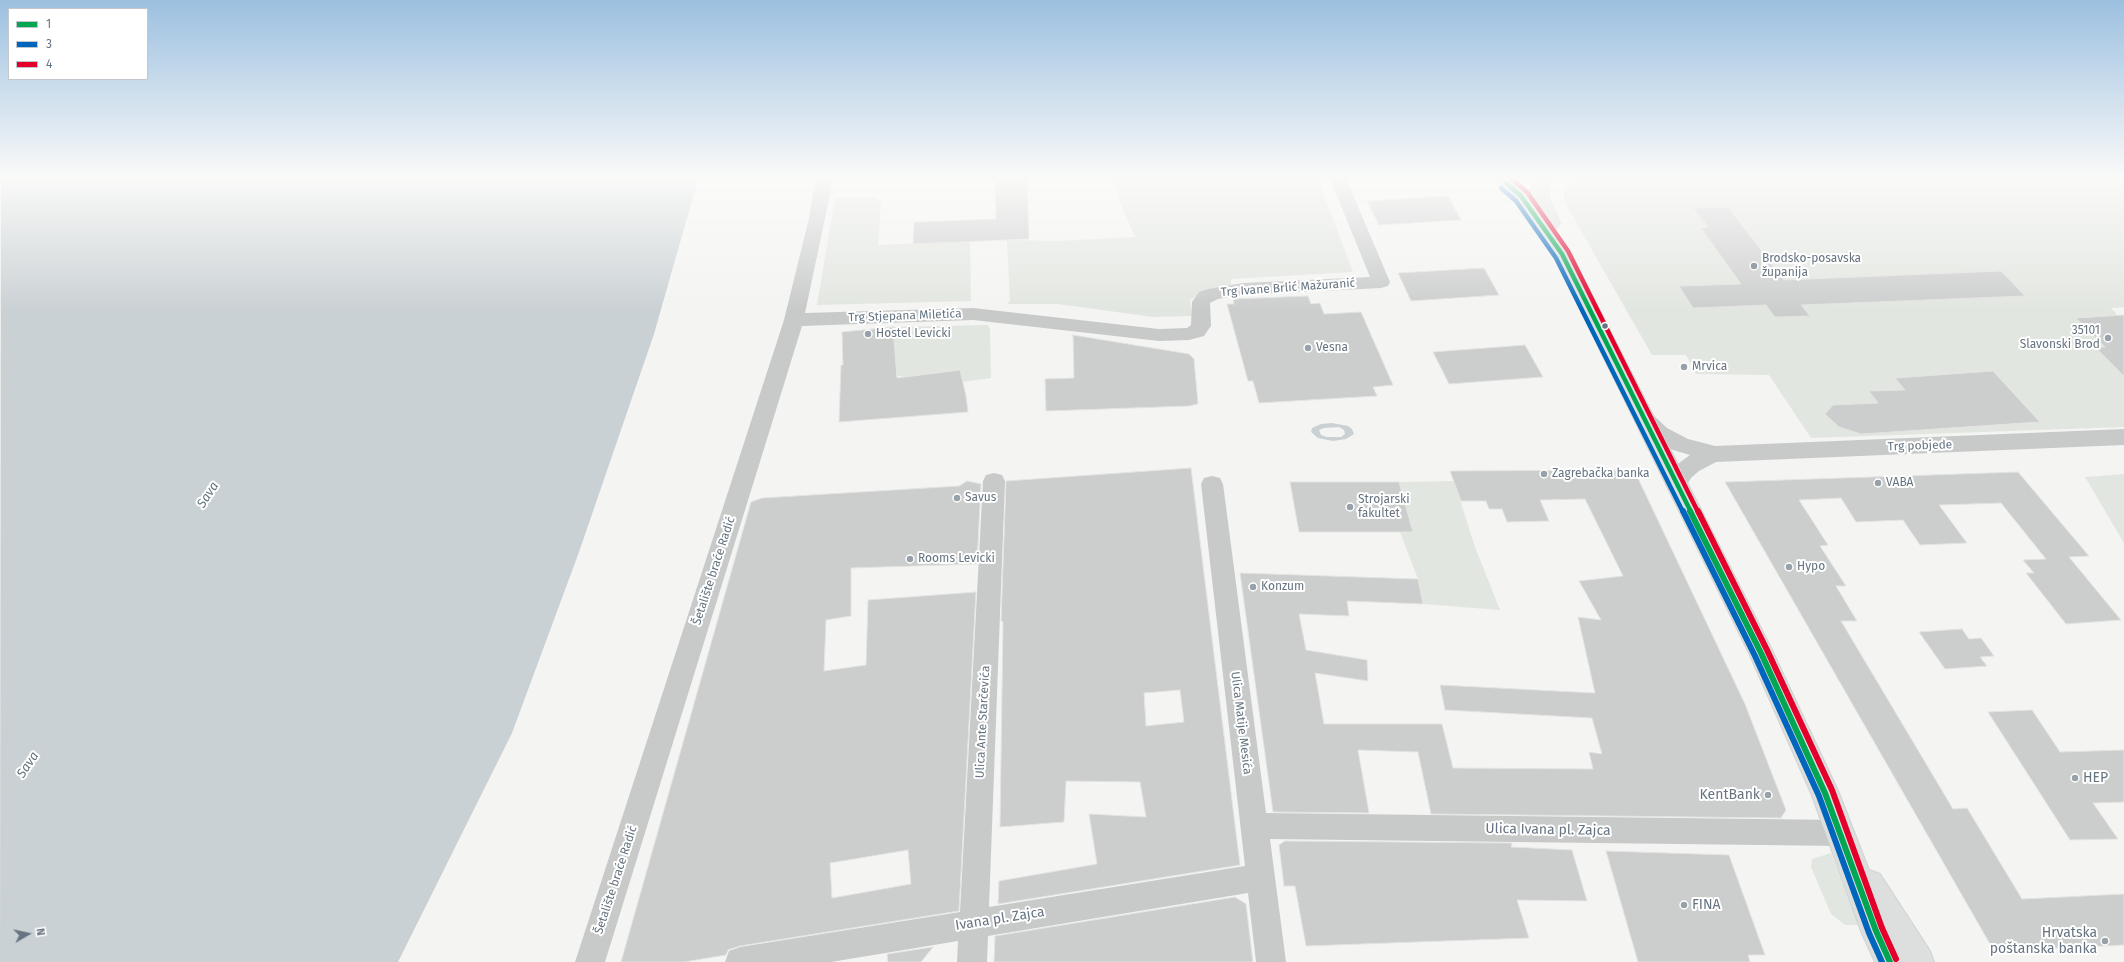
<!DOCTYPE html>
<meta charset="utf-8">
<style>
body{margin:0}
#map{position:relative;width:2124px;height:962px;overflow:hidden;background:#f4f4f2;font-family:"Fira Sans",sans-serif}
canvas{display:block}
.legend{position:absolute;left:8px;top:8px;width:140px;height:72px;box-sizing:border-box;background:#fff;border:1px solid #c2c7cd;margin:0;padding:5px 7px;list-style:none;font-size:12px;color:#667481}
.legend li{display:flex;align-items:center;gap:8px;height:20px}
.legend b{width:20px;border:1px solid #c2c7cd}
.north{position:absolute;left:8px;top:914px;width:40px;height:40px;-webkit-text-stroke:3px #fff;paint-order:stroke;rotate:81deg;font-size:11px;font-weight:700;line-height:16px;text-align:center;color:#667481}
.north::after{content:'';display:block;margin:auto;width:14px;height:18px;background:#667481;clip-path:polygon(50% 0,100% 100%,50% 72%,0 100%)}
</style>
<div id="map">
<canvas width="2124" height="962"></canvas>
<ul class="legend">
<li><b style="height:5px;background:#00a651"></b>1</li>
<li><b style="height:5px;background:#0065bd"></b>3</li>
<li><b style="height:5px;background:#e4002b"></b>4</li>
</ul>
<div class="north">N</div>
</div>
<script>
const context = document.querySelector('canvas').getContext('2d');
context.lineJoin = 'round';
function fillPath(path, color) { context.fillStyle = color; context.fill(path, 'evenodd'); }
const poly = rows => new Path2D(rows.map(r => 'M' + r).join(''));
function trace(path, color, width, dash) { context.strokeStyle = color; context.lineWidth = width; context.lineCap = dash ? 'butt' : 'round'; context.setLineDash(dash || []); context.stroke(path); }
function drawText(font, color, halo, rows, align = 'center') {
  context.font = font + ' "Fira Sans",sans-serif'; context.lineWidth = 4; context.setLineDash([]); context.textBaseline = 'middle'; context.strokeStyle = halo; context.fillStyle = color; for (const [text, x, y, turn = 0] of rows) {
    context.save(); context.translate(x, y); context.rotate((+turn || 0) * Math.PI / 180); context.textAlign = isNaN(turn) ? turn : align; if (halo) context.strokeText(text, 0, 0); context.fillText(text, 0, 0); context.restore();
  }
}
fillPath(poly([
 [1109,176,1317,176,1353,272,1231,279,1231,286,1198,295,1190,300,1192,316,1153,317,1058,304,1008,304,1010,300,1007,240,1057,241,1135,237],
 [1688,176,2124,176,2124,307,2111,308,2118,316,2076,318,2105,347,2096,348,2124,376,2124,427,1811,438,1769,375,1696,374,1686,355,1652,355,1564,201,1564,191,1569,184,1582,180],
 [1993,371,2040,422,1938,429,1895,378],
 [875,197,881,201,878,245,970,241,971,301,817,305,835,198],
 [988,325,990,330,991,378,963,382,959,370,903,377,897,375,893,327],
 [2124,474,2124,543,2085,477],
 [1454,481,1475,547,1500,610,1423,604,1418,579,1400,532,1413,531,1399,482],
 [1831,853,1859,925,1845,925,1831,914,1811,867,1812,859]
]), '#e2e6e0');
fillPath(poly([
 [1,176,699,176,654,334,579,552,512,733,398,962,0,962],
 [1332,423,1348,426,1352,429,1354,434,1346,439,1333,441,1318,438,1311,432,1312,428,1321,424],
 [1339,427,1344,430,1345,434,1341,437,1327,437,1321,435,1319,430,1324,428]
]), '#cad1d4');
const building = poly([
 [995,176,1027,176,1029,239,913,244,914,222,996,219,995,176],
 [1448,196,1461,220,1379,225,1367,201,1448,196],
 [1728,207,1784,280,2001,271,2025,296,1801,305,1810,316,1775,317,1766,305,1693,308,1679,286,1741,284,1701,228,1708,227,1693,208,1728,207],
 [1484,268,1499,295,1411,301,1398,273,1484,268],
 [1308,296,1311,304,1320,303,1324,314,1361,312,1393,385,1373,387,1377,396,1259,403,1253,381,1248,381,1227,304,1234,304,1233,299,1308,296],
 [2124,315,2124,376,2095,347,2105,347,2076,318,2124,315],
 [893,327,897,378,960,370,966,396,968,412,839,422,841,365,843,365,842,332,893,327],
 [1073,335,1189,354,1194,359,1198,404,1189,406,1046,411,1045,379,1074,378,1073,335],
 [1525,345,1543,377,1449,384,1433,352,1525,345],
 [1993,371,2040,422,1861,434,1839,427,1825,414,1833,405,1878,403,1869,391,1905,390,1895,378,1993,371],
 [1191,468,1240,865,998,904,999,881,1097,864,1089,814,1146,817,1140,782,1066,781,1064,822,1000,827,1003,622,1001,621,1006,481,1191,468],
 [1180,690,1184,722,1146,726,1144,693,1180,690],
 [1627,470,1636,474,1745,704,1786,810,1781,818,1431,814,1418,752,1358,750,1369,813,1273,812,1240,573,1418,579,1423,604,1347,601,1349,616,1299,614,1306,650,1367,660,1368,681,1315,673,1324,724,1442,724,1453,768,1593,769,1589,752,1602,754,1592,718,1445,710,1440,685,1595,693,1578,617,1601,620,1579,581,1623,576,1585,499,1540,500,1549,521,1507,522,1502,509,1489,509,1486,501,1461,501,1450,471,1627,470],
 [2018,472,2089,556,2069,557,2121,620,2066,624,2026,573,2034,573,2023,560,2046,559,2001,503,1939,505,1967,543,1920,545,1903,520,1856,522,1841,498,1799,500,1828,545,1820,546,1846,586,1836,586,1857,621,1841,621,1953,809,1967,808,2022,899,2124,894,2124,945,1994,951,1725,482,2018,472],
 [967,481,981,484,977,564,851,568,851,616,826,620,824,671,866,665,868,600,976,592,959,911,740,946,728,950,726,955,684,962,621,962,751,502,762,498,959,486,967,481],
 [908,850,911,884,832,898,830,863,908,850],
 [1290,482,1399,482,1413,532,1299,532,1290,482],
 [1962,629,1969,639,1981,638,1994,656,1980,657,1987,666,1945,669,1919,632,1962,629],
 [2032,710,2060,752,2124,750,2124,802,2093,803,2118,839,2070,840,1988,712,2032,710],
 [1285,841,1512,843,1511,847,1572,850,1587,901,1517,900,1529,938,1306,946,1295,886,1284,886,1279,845,1285,841],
 [1606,851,1729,855,1765,955,1748,955,1750,962,1638,962,1606,851],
 [1235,897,1246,904,1253,962,994,962,995,936,1235,897],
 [933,947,921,962,888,962,887,954,933,947]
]);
fillPath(building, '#cccdcd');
trace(building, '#e3e3e2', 1);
const major = poly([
 [1506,178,1512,179,1531,198,1530,189,1535,179,1541,178,1547,179,1549,183,1548,189,1549,199,1560,223,1557,227,1553,228,1571,254,1770,646,1839,793,1869,870,1880,874,1930,951,1934,962,1875,962,1861,931,1811,793,1749,653,1553,254,1515,200,1498,183,1500,179,1506,178]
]);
trace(major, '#d1d2d2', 2);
fillPath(poly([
 [816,176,832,176,832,185,805,313,973,308,1159,329,1187,328,1191,325,1192,302,1199,292,1208,289,1243,283,1370,277,1329,176,1345,176,1390,282,1388,286,1381,288,1243,295,1218,299,1210,303,1211,326,1208,330,1204,336,1189,340,1159,341,973,320,802,326,605,962,575,962,784,320,809,218,816,176],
 [1644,411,1651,413,1667,428,1688,439,1715,446,2124,429,2124,445,1716,462,1699,471,1691,478,1684,490,1676,492,1668,490,1665,484,1675,466,1690,455,1673,450,1653,438,1637,423,1634,418,1637,413,1644,411],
 [994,473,1002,475,1005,481,989,907,1245,866,1201,484,1204,478,1212,476,1220,478,1223,484,1266,813,1841,820,1851,824,1855,833,1851,842,1841,846,1270,839,1286,962,1256,962,1248,893,988,936,987,962,957,962,958,941,831,962,725,962,729,951,740,947,960,912,983,481,986,475,994,473]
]), '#c8caca');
fillPath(major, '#dddede');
trace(poly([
 [1506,183,1521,196,1562,254,1691,512]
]), '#00a651', 4.5);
trace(poly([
 [1690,511,1761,653,1825,793,1876,931,1890,962]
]), '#00a651', 6);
trace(poly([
 [1501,188,1516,201,1556,258,1683,512]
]), '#0065bd', 4.5);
trace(poly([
 [1683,511,1755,656,1819,796,1869,933,1882,962]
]), '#0065bd', 6);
trace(poly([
 [1511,178,1527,192,1568,251,1698,512]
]), '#e4002b', 4.5);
trace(poly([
 [1698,511,1767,650,1832,790,1882,928,1896,959]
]), '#e4002b', 6);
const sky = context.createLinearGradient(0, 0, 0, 311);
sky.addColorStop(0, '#9cc0e0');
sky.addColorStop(0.57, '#fafaf9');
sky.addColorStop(1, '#fafaf900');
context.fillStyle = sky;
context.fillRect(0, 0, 2124, 311);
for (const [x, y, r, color] of [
 [1754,266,4,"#98a1a9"],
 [1605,326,3.5,"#667481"],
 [868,334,4,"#98a1a9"],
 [2108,338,4,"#98a1a9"],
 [1308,348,4,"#98a1a9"],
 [1684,367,4,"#98a1a9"],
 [1544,474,4,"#98a1a9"],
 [1878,483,4,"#98a1a9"],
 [957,498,4,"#98a1a9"],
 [1350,507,4,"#98a1a9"],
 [910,559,4,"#98a1a9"],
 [1789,567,4,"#98a1a9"],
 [1253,587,4,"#98a1a9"],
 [2075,778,4,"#98a1a9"],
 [1768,795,4,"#98a1a9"],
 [1684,905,4,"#98a1a9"],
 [2105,941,4,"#98a1a9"]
]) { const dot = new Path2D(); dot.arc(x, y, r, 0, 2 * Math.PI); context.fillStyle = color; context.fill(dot); trace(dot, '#fff', 1.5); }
drawText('12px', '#667481', '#fff', [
 ["Brodsko-posavska",1762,259],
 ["županija",1762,273],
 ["35101",2100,331,"right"],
 ["Slavonski Brod",2100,345,"right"],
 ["Hostel Levicki",876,334],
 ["Vesna",1316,348],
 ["Mrvica",1692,367],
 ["Zagrebačka banka",1552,474],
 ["VABA",1886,483],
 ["Savus",965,498],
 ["Strojarski",1358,500],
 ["fakultet",1358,514],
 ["Rooms Levicki",918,559],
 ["Hypo",1797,567],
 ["Konzum",1261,587]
], 'left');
drawText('12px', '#667481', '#fff', [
 ["Trg Ivane Brlić Mažuranić",1288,288,-4],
 ["Trg Stjepana Miletića",905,316,-2],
 ["Trg pobjede",1920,446,-2],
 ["Šetalište braće Radić",714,571,-72],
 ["Ulica Ante Starčevića",983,722,-87],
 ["Ulica Matije Mesića",1241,723,83],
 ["Šetalište braće Radić",616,880,-72]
]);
drawText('italic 13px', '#61757e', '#fff', [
 ["Sava",208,495,-57],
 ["Sava",28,765,-56]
]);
drawText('14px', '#667481', '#fff', [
 ["HEP",2083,778],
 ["KentBank",1760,795,"right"],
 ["FINA",1692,905],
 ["Hrvatska",2097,933,"right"],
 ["poštanska banka",2097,949,"right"]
], 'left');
drawText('14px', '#667481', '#fff', [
 ["Ulica Ivana pl. Zajca",1548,830,1],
 ["Ivana pl. Zajca",1000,919,-9]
]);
</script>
